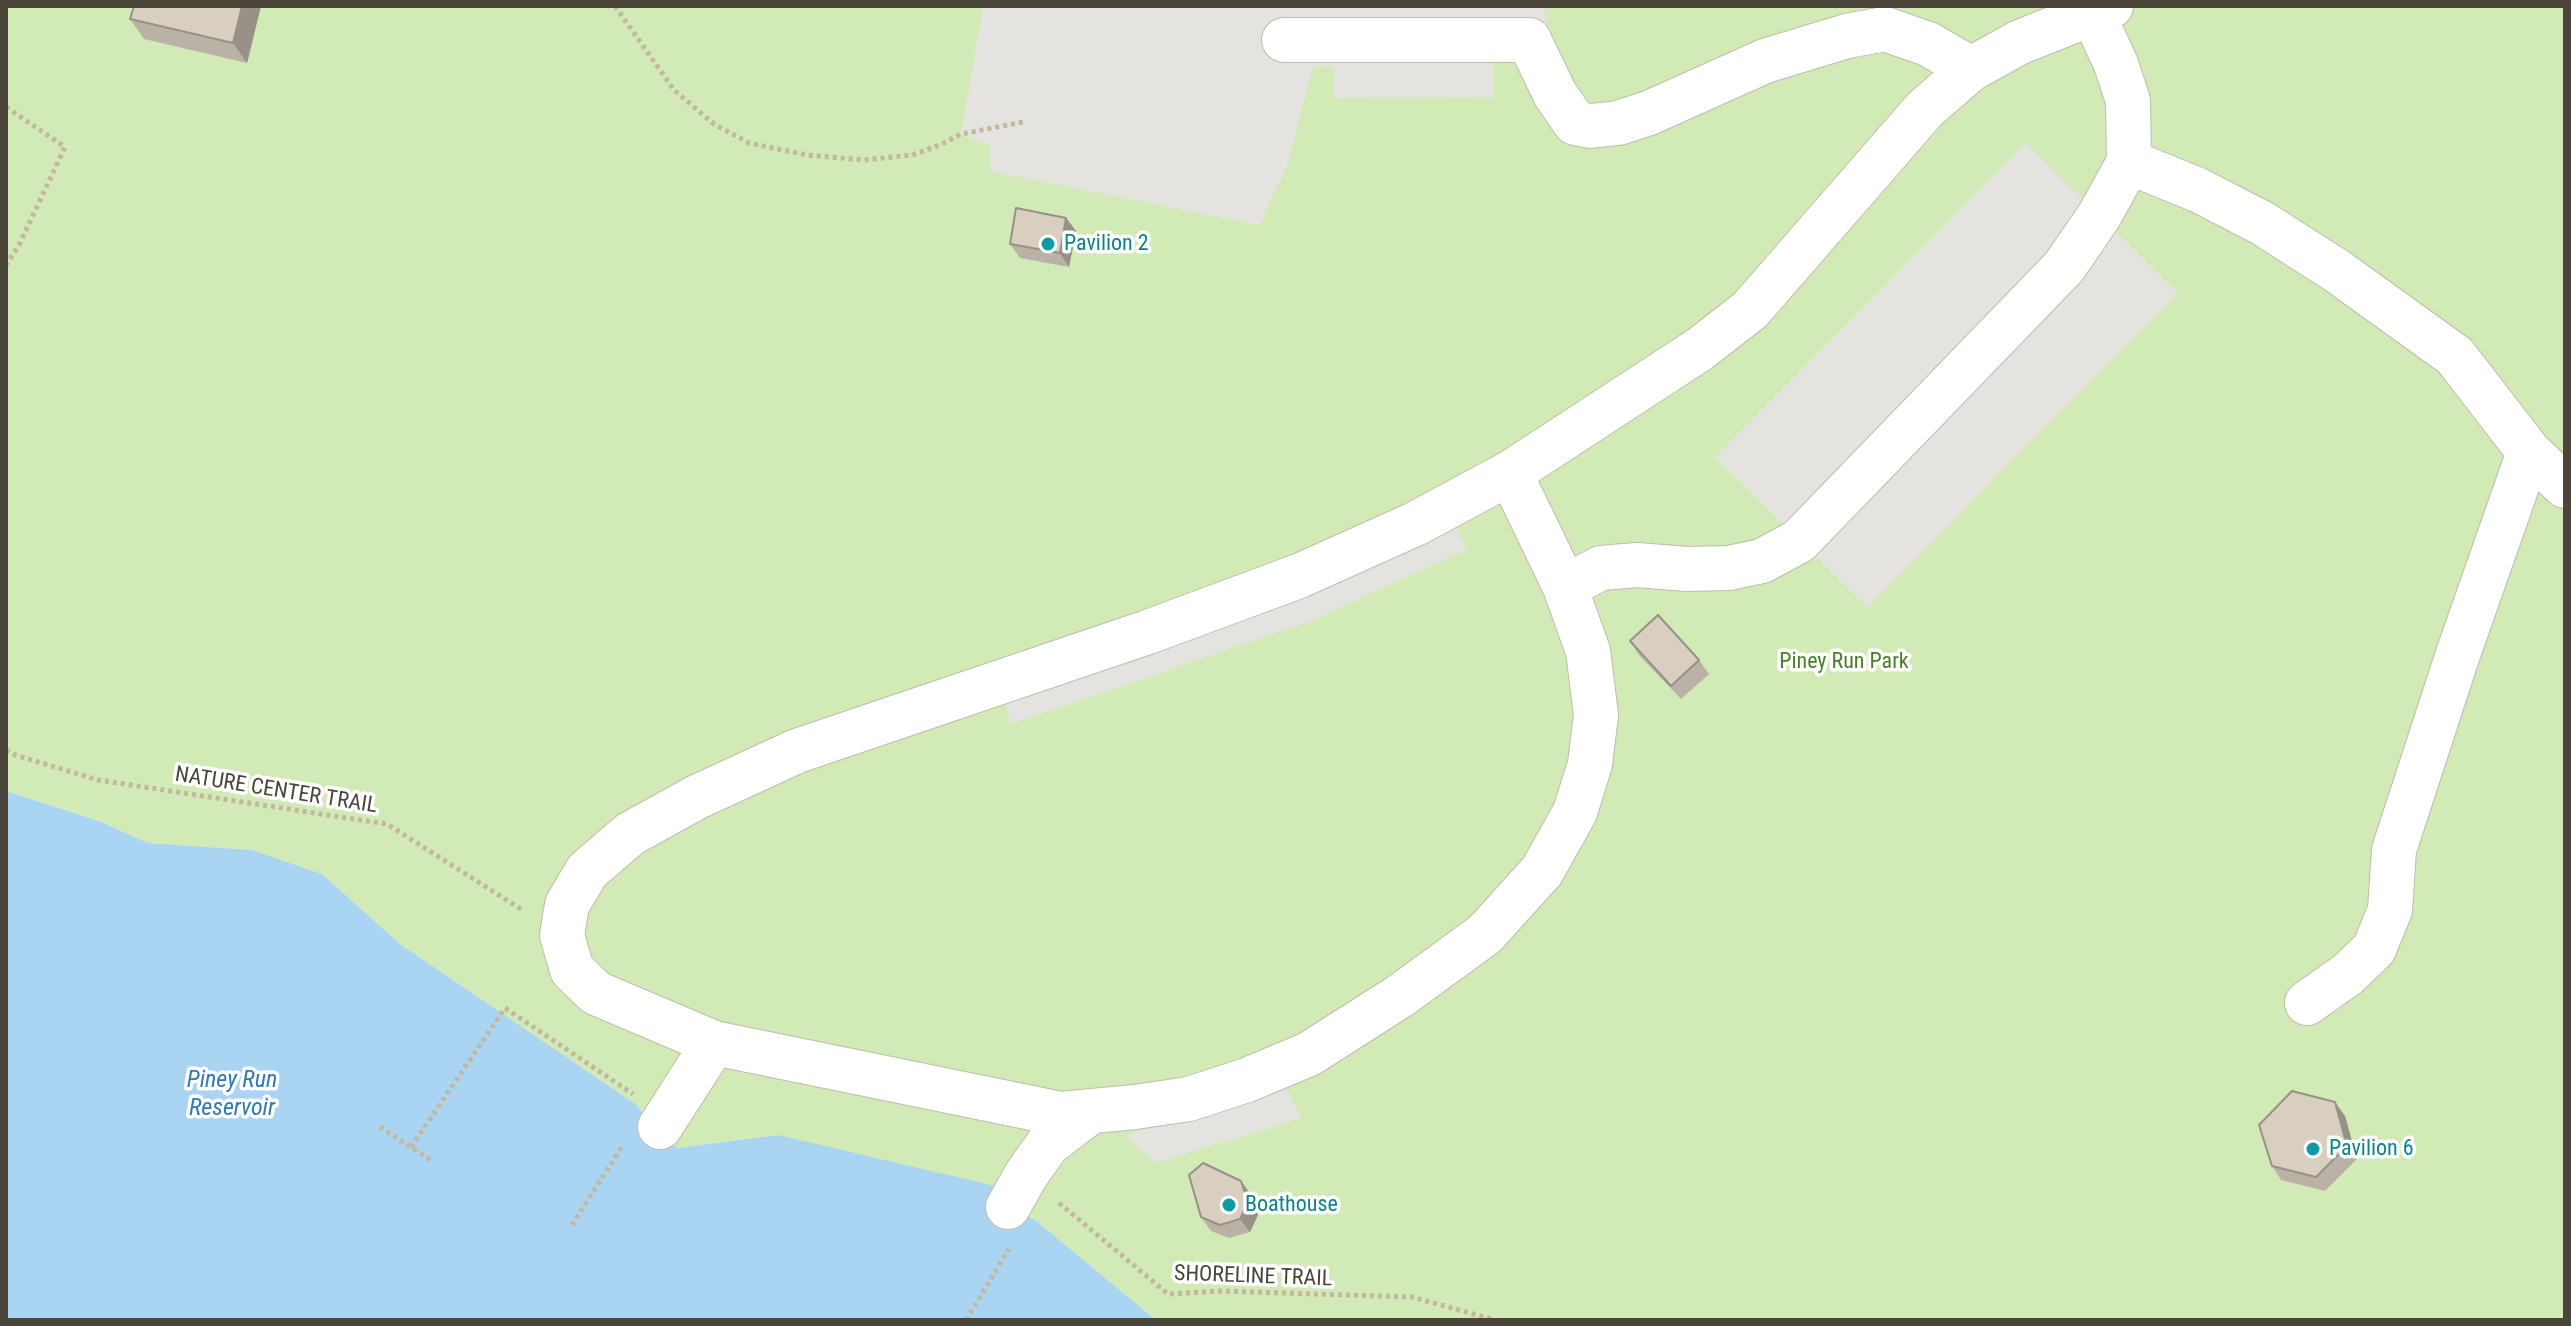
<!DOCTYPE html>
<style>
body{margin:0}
#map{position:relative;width:2571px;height:1326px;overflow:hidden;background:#f6f3ec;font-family:"Roboto Condensed",sans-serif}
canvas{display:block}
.frame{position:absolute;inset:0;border:8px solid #4b4439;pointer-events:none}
</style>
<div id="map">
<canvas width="2571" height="1326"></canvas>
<div class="frame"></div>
</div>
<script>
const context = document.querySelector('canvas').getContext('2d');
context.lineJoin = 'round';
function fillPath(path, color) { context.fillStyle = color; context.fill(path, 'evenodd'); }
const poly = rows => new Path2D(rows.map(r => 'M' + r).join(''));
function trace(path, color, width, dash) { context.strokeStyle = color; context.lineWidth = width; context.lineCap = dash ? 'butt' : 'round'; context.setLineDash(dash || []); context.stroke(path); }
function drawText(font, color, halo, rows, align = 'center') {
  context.font = font + ' "Roboto Condensed",sans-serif'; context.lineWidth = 7; context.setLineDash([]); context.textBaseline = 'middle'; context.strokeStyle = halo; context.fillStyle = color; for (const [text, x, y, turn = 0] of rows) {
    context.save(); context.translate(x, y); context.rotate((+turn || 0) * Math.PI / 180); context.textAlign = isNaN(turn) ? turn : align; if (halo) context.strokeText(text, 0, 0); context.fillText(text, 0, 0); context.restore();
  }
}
fillPath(poly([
 [6,6,2565,6,2565,1320,1156,1320,1035,1220,995,1201,778,1135,677,1148,650,1124,637,1105,400,944,322,874,252,850,148,843,99,821,6,791]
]), '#d2eab5');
fillPath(poly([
 [983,6,1544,6,1547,26,1523,62,1494,60,1494,97,1334,98,1334,67,1313,66,1287,166,1259,225,990,171,990,145,961,134],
 [2026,143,2178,293,1867,607,1715,457],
 [1452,519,1467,549,1311,621,1011,724,1003,695],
 [1279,1076,1302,1118,1155,1163,1125,1135,1223,1108]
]), '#e5e3e0');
fillPath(poly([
 [6,791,99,821,148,843,252,850,322,874,400,944,637,1105,650,1124,677,1148,778,1135,999,1187,996,1201,1035,1220,1156,1320,6,1320]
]), '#a9d4f2');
const minor = poly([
 [1284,40,1529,40,1555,94,1575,123,1590,126,1618,123,1649,113,1765,61,1847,36,1885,29,1928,44,1971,69],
 [2129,162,2198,190,2262,223,2337,271,2455,356,2529,452,2565,486],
 [1510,473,1565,587,1588,651,1596,715,1590,764,1575,812,1542,871,1485,934,1400,996,1309,1054,1247,1080,1189,1099,1135,1107,1061,1114,714,1043,596,993,572,970,562,935,567,905,587,871,630,834,697,797,797,751,1148,632,1299,576,1415,524,1510,473,1700,349,1750,310,1925,109,1971,69,2020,42,2111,6],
 [1565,587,1601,568,1637,565,1687,569,1729,568,1762,561,1799,541,2064,267,2099,216,2129,162,2128,101,2116,64,2089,6],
 [2307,1003,2348,974,2374,949,2390,910,2394,850,2458,654,2529,452],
 [660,1127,714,1043],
 [1008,1207,1026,1175,1048,1144,1090,1112]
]);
trace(minor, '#c2bbae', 46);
trace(poly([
 [615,6,674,90,714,124,749,143,807,155,864,160,912,155,940,145,961,134,1023,122],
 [6,107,65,147,19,245,6,265],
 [6,750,15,755,98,780,387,824,524,911],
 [380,1127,432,1161],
 [411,1147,505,1008,633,1094],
 [1059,1203,1168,1294,1220,1291,1412,1297,1495,1320],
 [572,1225,623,1145],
 [966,1320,1009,1249]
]), '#c4b79f', 5, [4, 4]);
trace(minor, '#fff', 44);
fillPath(poly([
 [261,6,247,63,144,39,130,19],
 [1066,218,1076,231,1069,267,1020,258,1010,244],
 [1630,641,1699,660,1709,674,1681,699,1639,655],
 [2345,1116,2357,1159,2325,1191,2281,1180,2272,1166],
 [1241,1181,1251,1195,1258,1215,1250,1232,1229,1238,1211,1231,1201,1217]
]), '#bab2a6');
fillPath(poly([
 [242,6,261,6,247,63,233,43],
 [1066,218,1076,231,1069,267,1060,253],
 [2335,1102,2345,1116,2357,1159,2347,1146],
 [1241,1181,1251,1195,1258,1215,1250,1232,1240,1219]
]), '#979187');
const building = poly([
 [134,6,242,6,233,43,130,19,134,6],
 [1016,208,1066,218,1060,253,1010,244,1016,208],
 [1658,615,1699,660,1671,686,1630,641,1658,615],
 [2292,1091,2335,1102,2347,1146,2316,1177,2272,1166,2259,1125,2292,1091],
 [1203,1163,1241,1181,1248,1202,1240,1219,1220,1225,1201,1217,1189,1175,1203,1163]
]);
fillPath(building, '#d8cfc1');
trace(building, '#979187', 2);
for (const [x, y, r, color] of [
 [1048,244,8,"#0f9aa8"],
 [2313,1149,8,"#0f9aa8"],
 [1229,1205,8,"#0f9aa8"]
]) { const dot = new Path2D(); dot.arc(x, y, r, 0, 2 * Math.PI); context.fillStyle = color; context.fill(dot); trace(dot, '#fff', 3); }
drawText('22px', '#0d838f', '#fff', [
 ["Pavilion 2",1064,244],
 ["Pavilion 6",2329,1149],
 ["Boathouse",1245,1205]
], 'left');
drawText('22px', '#4a7f2a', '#fff', [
 ["Piney Run Park",1844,662]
]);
drawText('22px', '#4b4439', '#fff', [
 ["NATURE CENTER TRAIL",276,791,9],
 ["SHORELINE TRAIL",1253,1277,2]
]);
drawText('italic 24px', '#2e7ab2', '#fff', [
 ["Piney Run",232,1081],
 ["Reservoir",232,1109]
]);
</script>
